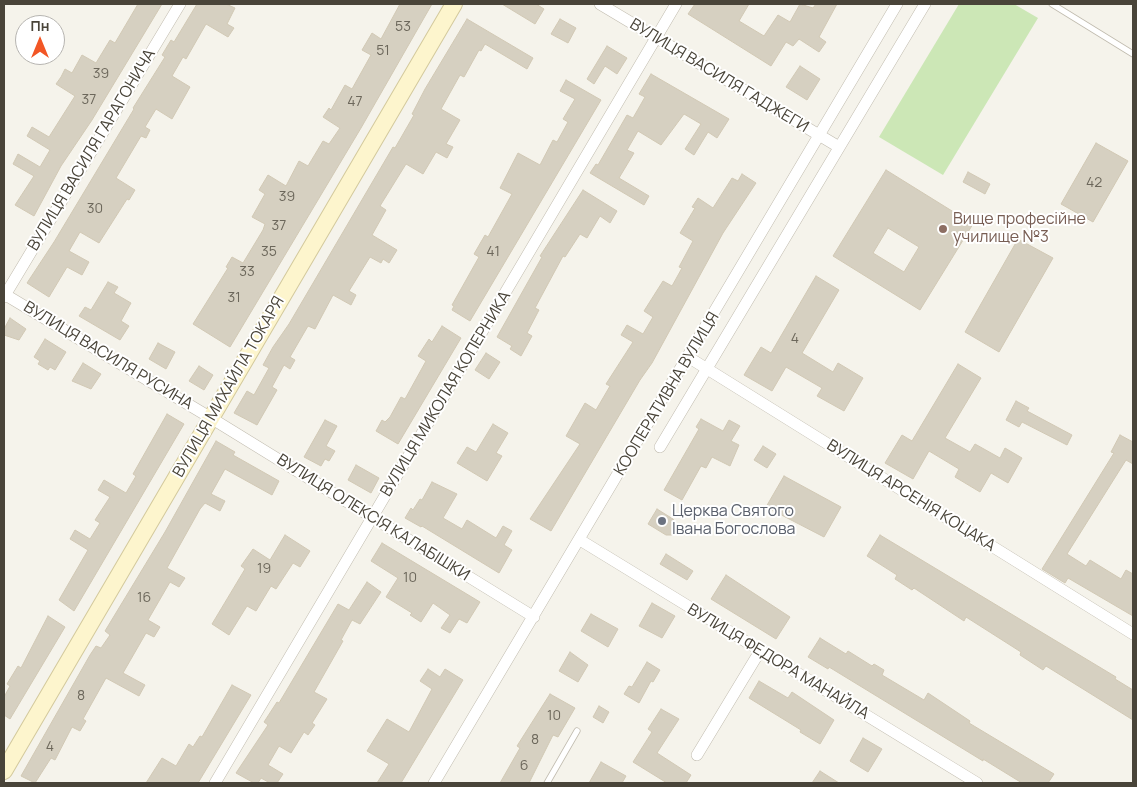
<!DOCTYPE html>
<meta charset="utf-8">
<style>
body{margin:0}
#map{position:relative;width:1137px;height:787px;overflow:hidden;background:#f5f3eb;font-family:Manrope,sans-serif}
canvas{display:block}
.frame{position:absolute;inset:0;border:5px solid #494439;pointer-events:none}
.north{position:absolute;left:15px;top:15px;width:50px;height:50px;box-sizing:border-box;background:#fff;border:1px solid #b6b4b0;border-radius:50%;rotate:0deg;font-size:14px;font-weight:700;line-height:20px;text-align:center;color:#494439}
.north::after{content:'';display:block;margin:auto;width:18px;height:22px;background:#f25625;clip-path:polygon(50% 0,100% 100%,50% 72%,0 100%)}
</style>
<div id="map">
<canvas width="1137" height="787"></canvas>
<div class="frame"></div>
<div class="north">Пн</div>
</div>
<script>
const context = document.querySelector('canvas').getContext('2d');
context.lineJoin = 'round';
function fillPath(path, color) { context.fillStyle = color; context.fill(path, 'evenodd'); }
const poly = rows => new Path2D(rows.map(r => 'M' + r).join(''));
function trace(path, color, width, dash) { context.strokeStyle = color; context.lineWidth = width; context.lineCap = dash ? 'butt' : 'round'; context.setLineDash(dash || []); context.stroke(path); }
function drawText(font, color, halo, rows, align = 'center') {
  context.font = font + ' Manrope,sans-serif'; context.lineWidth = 4; context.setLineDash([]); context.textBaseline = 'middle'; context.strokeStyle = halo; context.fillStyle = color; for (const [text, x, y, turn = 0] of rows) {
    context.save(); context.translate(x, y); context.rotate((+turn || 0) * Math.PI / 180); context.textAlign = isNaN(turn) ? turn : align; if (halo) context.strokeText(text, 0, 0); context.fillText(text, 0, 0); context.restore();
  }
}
fillPath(poly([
 [959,4,1014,4,1038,18,943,175,879,137]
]), '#cce7b6');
const building = poly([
 [138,4,162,4,92,120,61,166,34,216,15,205,34,176,13,164,18,154,40,167,50,150,27,136,32,127,49,137,75,96,56,84,61,77,65,69,72,73,82,55,96,63,110,40,115,43,138,4],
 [197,4,226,4,235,8,227,24,234,28,228,37,206,24,186,59,183,57,172,76,190,87,172,119,156,109,145,127,150,130,146,138,141,136,116,178,135,190,129,200,127,199,99,243,80,232,69,251,89,262,82,275,67,267,49,297,27,283,54,242,134,109,133,108,165,57,162,55,171,40,174,42,197,4],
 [400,4,432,4,361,128,230,347,193,324,228,268,226,267,232,257,243,263,263,230,265,224,252,217,265,194,259,190,268,175,286,186,299,161,308,166,323,141,329,144,340,128,323,117,329,108,331,110,345,85,352,89,371,55,362,50,372,33,381,39,400,4],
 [502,4,536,4,544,9,535,24,502,4],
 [695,4,749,4,739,21,764,36,778,15,790,22,800,4,813,8,816,4,837,4,819,37,826,42,819,52,799,39,793,46,786,42,771,66,688,14,695,4],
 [467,19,533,58,527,69,485,44,481,51,479,50,464,77,460,75,441,109,460,120,446,144,453,147,447,158,436,152,423,174,406,164,380,206,386,210,372,235,397,250,389,263,383,259,381,263,370,257,349,291,356,295,351,305,333,295,315,329,308,326,290,357,295,360,290,369,284,365,272,387,277,390,257,425,234,413,247,391,254,395,269,368,263,365,273,347,289,324,393,147,395,148,414,115,412,114,425,89,467,19],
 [560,19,576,28,568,43,551,34,560,19],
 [607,46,627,58,617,74,605,66,594,84,587,79,607,46],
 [800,66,820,79,807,100,786,87,800,66],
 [651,74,729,119,717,138,708,132,694,155,685,149,701,124,684,114,661,145,638,131,627,150,634,153,619,178,649,196,644,205,590,173,596,164,598,165,627,115,633,118,645,97,639,94,651,74],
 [566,80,601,100,470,321,452,310,454,306,452,305,479,257,474,254,485,235,488,237,512,194,500,188,518,153,540,165,553,140,557,142,568,122,563,119,575,99,560,91,566,80],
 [1096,143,1128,161,1093,222,1061,204,1096,143],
 [886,170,973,224,920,310,833,256,886,170],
 [888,228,919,247,904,272,873,253,888,228],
 [968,172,990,184,985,194,963,182,968,172],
 [742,174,756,183,723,233,652,363,640,380,551,531,530,519,580,444,566,436,585,403,596,410,610,386,606,384,633,342,621,335,627,325,643,334,653,317,644,311,663,281,672,286,682,268,679,267,693,241,680,233,695,208,692,207,698,198,713,208,732,178,738,181,742,174],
 [583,190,617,211,610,223,600,216,587,238,580,234,565,257,563,256,535,308,539,310,527,333,532,336,521,356,510,349,512,346,497,337,542,257,540,256,583,190],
 [1018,239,1053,258,999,352,965,332,1018,239],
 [816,276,839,290,802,353,833,372,838,363,863,378,844,411,817,396,822,388,786,367,772,391,744,375,761,347,771,353,816,276],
 [108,282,118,287,114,293,131,303,121,321,129,326,120,340,79,316,85,307,91,310,108,282],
 [10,318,26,329,19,340,4,335,4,329,10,318],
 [442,326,461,338,398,444,376,431,382,420,385,422,390,417,401,397,405,399,426,361,418,356,429,339,432,342,442,326],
 [45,339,66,352,55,370,50,367,48,370,38,364,40,361,34,357,45,339],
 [158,343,175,352,166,369,149,359,158,343],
 [486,353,500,362,489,379,475,370,486,353],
 [83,363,101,374,91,389,72,381,83,363],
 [958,364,981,378,945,438,970,452,975,444,1000,458,1005,448,1022,458,1008,483,991,473,980,492,955,477,959,469,929,451,913,479,885,463,902,435,912,441,958,364],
 [199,366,213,375,204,390,189,381,199,366],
 [1016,401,1029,408,1027,411,1072,435,1067,445,1022,422,1019,427,1006,420,1016,401],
 [167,414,184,424,74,611,59,600,88,550,70,539,75,530,90,539,100,523,95,520,110,497,98,490,104,480,126,493,136,476,133,474,167,414],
 [701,419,723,431,729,420,740,426,731,441,739,445,730,466,712,457,706,468,701,466,682,500,664,490,699,429,696,427,701,419],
 [325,420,337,426,326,446,335,451,329,461,325,459,321,466,304,457,325,420],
 [493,424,508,433,496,453,502,456,487,481,457,463,467,447,476,452,493,424],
 [1120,435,1133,442,1133,464,1126,460,1067,554,1086,566,1090,560,1121,579,1126,570,1133,574,1133,616,1068,578,1065,583,1042,569,1114,453,1111,452,1120,435],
 [216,441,235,452,233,455,279,481,272,495,225,469,211,494,225,501,220,511,205,503,200,509,167,568,185,578,179,587,170,582,148,620,160,627,154,637,146,633,123,673,145,685,139,696,106,678,83,719,86,721,80,731,72,727,55,760,51,758,35,783,21,776,90,655,96,646,101,648,110,635,105,631,165,532,216,441],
 [763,446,776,454,767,468,754,460,763,446],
 [356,465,379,478,371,493,348,480,356,465],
 [784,476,841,507,824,537,766,507,784,476],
 [432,482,457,494,443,518,462,529,467,520,496,538,503,526,512,531,504,545,512,550,499,573,422,526,421,527,405,518,411,508,413,510,420,499,422,500,432,482],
 [657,509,673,519,679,529,677,535,666,535,648,524,657,509],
 [285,535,310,551,300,567,293,563,276,589,271,586,256,611,247,606,229,635,212,624,245,569,241,566,253,549,270,560,285,535],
 [880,535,1116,677,1115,679,1133,690,1133,720,1046,666,1043,670,1020,655,1021,652,966,617,964,621,914,588,912,590,895,579,897,575,867,556,880,535],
 [382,543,480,602,467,623,459,619,450,633,441,628,450,615,433,603,421,622,410,615,412,613,386,597,398,578,371,561,382,543],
 [666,554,693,571,687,580,660,564,666,554],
 [726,575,790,617,776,639,711,599,726,575],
 [367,582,381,592,360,624,352,620,341,640,343,641,314,692,327,699,312,723,315,725,308,735,304,732,291,753,279,746,268,765,283,774,277,783,270,783,261,778,258,783,254,783,236,773,268,725,264,722,277,702,279,703,338,604,349,610,367,582],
 [652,603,675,616,662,638,639,626,652,603],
 [591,614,618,629,608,647,581,631,591,614],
 [48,616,65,627,10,719,4,715,4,697,10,686,7,684,18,666,21,668,48,616],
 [820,638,846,654,848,651,872,666,874,664,884,670,882,675,924,700,928,693,970,721,969,723,1054,774,1048,783,1022,783,983,759,983,761,829,667,828,669,808,657,820,638],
 [570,652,588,665,578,682,559,671,570,652],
 [647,662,660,670,653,682,651,681,639,703,624,694,629,686,632,687,647,662],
 [428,669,440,677,445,669,463,680,401,783,377,783,389,764,367,751,387,719,409,732,432,689,420,681,428,669],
 [759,681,788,698,792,692,834,720,820,744,800,732,801,730,749,698,759,681],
 [232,685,251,695,198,783,146,783,162,758,176,766,189,744,193,747,200,736,202,737,232,685],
 [550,694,575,708,558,737,553,735,529,783,500,783,520,748,517,746,550,694],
 [599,706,609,712,603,723,593,717,599,706],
 [661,709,679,719,657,753,691,775,686,783,667,783,633,762,652,732,648,729,661,709],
 [863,738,882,749,868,772,850,761,863,738],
 [601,762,626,776,622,783,589,783,601,762],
 [820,771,839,783,812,783,820,771]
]);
fillPath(building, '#d6d0c1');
trace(building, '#d1c8b4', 1);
const lane = poly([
 [1052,4,1133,54],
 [547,783,577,731]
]);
const street = poly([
 [600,4,839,147],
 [4,294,211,418,534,617],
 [4,297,180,4],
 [688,357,1133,634],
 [660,447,925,4],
 [580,540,977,783],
 [697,755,760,651],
 [215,783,676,4],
 [434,783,897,4]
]);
const secondary = poly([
 [4,771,454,4]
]);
trace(lane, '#c0bbae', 7);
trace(street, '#c0bbae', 12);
trace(secondary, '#d3c99c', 18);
trace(lane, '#fff', 5.5);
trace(street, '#fff', 11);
trace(secondary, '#fdf5cd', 16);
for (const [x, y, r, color] of [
 [943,229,5,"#8d6e63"],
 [662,521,5,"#6b7280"]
]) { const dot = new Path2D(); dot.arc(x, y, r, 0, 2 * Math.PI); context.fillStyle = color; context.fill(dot); trace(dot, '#fff', 2); }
drawText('14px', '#6c675b', null, [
 ["53",403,27],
 ["51",383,51],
 ["39",101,74],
 ["37",89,100],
 ["47",355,102],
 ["42",1094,183],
 ["39",287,197],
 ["30",95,209],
 ["37",279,226],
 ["35",269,252],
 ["41",493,252],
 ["33",247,272],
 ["31",234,298],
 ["4",795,339],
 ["19",264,569],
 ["10",410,578],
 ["16",144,598],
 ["8",81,696],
 ["10",554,716],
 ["8",535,740],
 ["4",50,747],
 ["6",524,766]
]);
drawText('16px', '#494439', '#fff', [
 ["ВУЛИЦЯ ВАСИЛЯ ГАДЖЕГИ",719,76,31],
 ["ВУЛИЦЯ ВАСИЛЯ ГАРАГОНИЧА",92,150,-59],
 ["ВУЛИЦЯ ВАСИЛЯ РУСИНА",108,356,31],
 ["ВУЛИЦЯ МИХАЙЛА ТОКАРЯ",229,387,-60],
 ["ВУЛИЦЯ МИКОЛАЯ КОПЕРНИКА",446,394,-59],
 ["КООПЕРАТИВНА ВУЛИЦЯ",667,394,-59],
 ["ВУЛИЦЯ АРСЕНІЯ КОЦАКА",911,496,32],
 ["ВУЛИЦЯ ОЛЕКСІЯ КАЛАБІШКИ",373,518,32],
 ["ВУЛИЦЯ ФЕДОРА МАНАЙЛА",778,662,31]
]);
drawText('16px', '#785e54', '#fff', [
 ["Вище професійне",953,220],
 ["училище №3",953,238]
], 'left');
drawText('16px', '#5b616d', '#fff', [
 ["Церква Святого",672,512],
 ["Івана Богослова",672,530]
], 'left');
</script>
